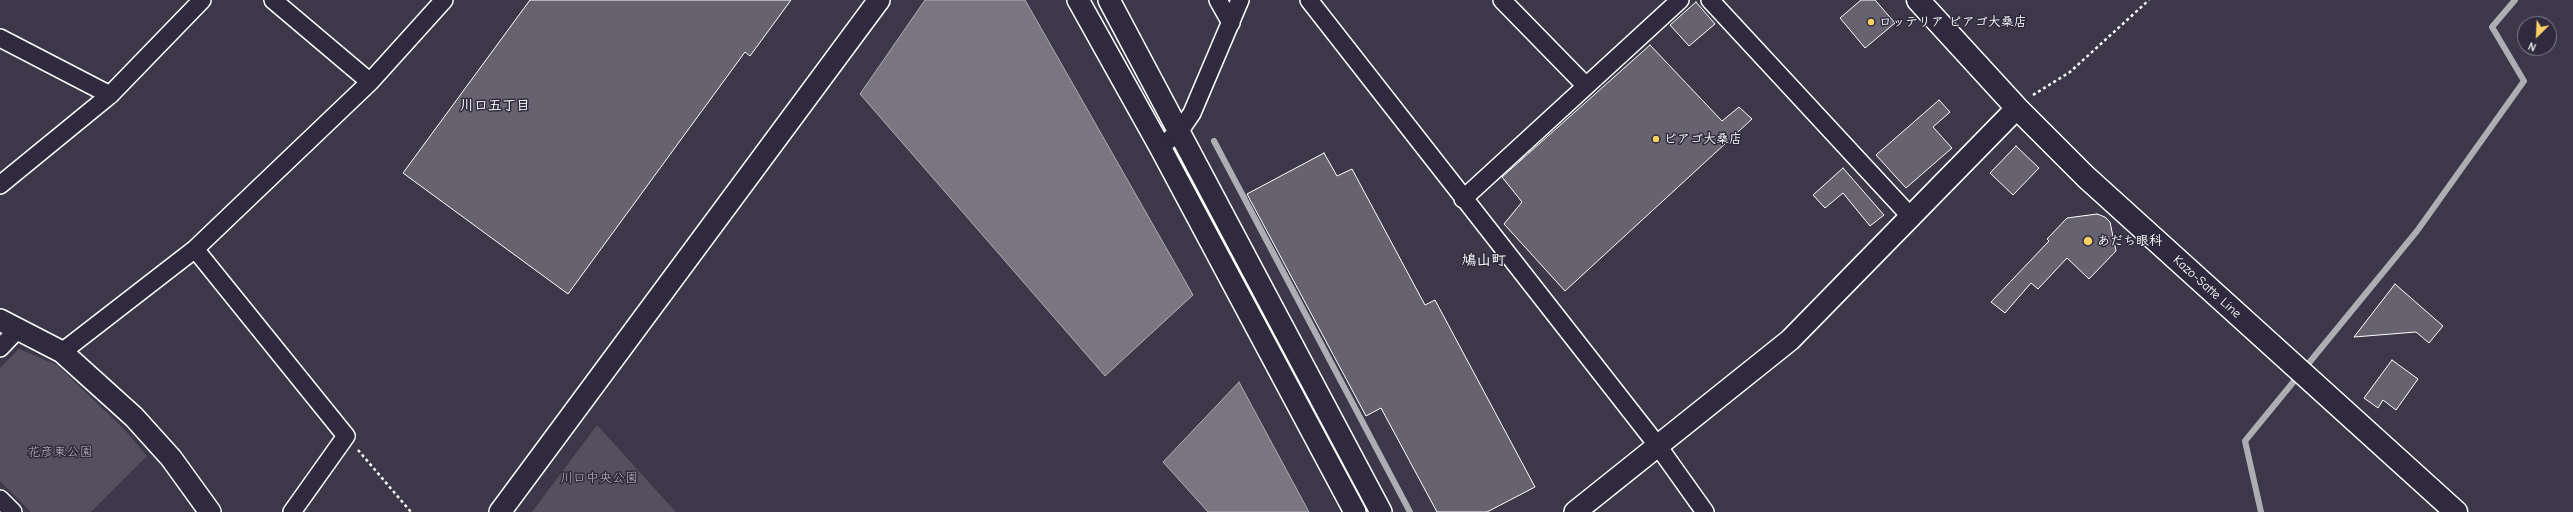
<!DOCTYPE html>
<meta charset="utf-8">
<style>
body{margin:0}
#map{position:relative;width:2573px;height:512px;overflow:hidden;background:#3c3749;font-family:"Comic Neue",sans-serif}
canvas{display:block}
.north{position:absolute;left:2517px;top:16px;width:40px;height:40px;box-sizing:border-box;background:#2f2a3d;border:1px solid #827f8b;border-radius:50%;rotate:204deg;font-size:11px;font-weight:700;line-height:16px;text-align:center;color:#fff}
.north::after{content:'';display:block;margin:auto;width:14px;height:18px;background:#ffd166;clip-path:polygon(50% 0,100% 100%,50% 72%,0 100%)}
</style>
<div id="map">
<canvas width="2573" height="512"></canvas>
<div class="north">N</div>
</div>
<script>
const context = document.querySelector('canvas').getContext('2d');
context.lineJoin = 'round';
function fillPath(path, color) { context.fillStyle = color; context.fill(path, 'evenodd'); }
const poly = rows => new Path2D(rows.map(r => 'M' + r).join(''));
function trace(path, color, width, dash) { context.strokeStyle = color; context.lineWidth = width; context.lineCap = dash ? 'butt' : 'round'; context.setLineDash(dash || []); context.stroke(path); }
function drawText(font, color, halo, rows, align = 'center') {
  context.font = font + ' "Comic Neue","Klee One",sans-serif'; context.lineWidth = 3; context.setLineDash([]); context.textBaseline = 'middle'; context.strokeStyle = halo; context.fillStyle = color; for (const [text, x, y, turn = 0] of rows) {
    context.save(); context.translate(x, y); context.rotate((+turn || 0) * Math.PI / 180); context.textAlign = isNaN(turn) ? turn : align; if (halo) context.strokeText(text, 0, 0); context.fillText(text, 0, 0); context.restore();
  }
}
fillPath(poly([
 [19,349,57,365,123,428,147,456,91,512,31,512,0,481,0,368],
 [597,425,676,512,532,512]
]), '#555060');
const water = poly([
 [925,0,1025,0,1193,295,1105,376,860,94,925,0],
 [1239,382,1309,512,1208,512,1163,462,1239,382]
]);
fillPath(water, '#797682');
trace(water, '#afadb4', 1);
trace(poly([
 [1214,141,1410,512],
 [2261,512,2245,441,2417,231,2524,81,2492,27,2515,0]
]), '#afadb4', 6);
const building = poly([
 [530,0,791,0,750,56,745,52,568,294,403,173,530,0],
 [1861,0,1875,0,1895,23,1865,48,1840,18,1861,0],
 [1696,2,1715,24,1689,46,1670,25,1696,2],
 [1650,45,1722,121,1739,107,1752,119,1565,291,1504,224,1522,202,1502,177,1650,45],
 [1939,100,1950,112,1933,127,1952,148,1906,188,1876,155,1939,100],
 [2016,146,2039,168,2013,195,1990,173,2016,146],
 [1324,153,1337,176,1352,169,1425,305,1435,300,1535,487,1487,512,1437,512,1381,408,1366,416,1247,194,1324,153],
 [1843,168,1884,215,1870,226,1843,193,1825,208,1813,195,1843,168],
 [2097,214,2105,217,2110,222,2116,251,2089,279,2067,258,2038,289,2031,283,2005,313,1991,302,2049,241,2047,239,2067,218,2097,214],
 [2395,284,2443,326,2429,343,2416,332,2354,337,2395,284],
 [2392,360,2418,379,2396,410,2383,400,2378,408,2364,398,2392,360]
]);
fillPath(building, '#666270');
trace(building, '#fff', 1);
const minor = poly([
 [273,0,370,82],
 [1218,0,1231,23],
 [1309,0,1658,446,1705,512],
 [1502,0,1586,86],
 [1710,0,1912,218],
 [0,38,110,95],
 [1160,147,1179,132,1192,113,1240,0],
 [0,185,110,95,202,0],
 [1463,199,1680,0],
 [195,249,346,436,292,512],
 [0,348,18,329],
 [62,352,195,249,370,82,444,0],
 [0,499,13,512]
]);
const tertiary = poly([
 [1078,0,1160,147,1355,512],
 [1109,0,1381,512],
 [0,320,62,352,134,417,171,458,210,512],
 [500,512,879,0],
 [1575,512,1790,340,2017,108]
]);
const secondary = poly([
 [1918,0,2017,108,2086,177,2456,512]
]);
trace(minor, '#fff', 20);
trace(tertiary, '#fff', 24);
trace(secondary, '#fff', 25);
trace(poly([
 [2033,95,2070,72,2149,0],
 [358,450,411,512]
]), '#fff', 2.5, [3, 3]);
trace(minor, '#2f2a3d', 17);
trace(tertiary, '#2f2a3d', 21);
trace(secondary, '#2f2a3d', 22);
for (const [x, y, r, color] of [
 [1871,22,4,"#ffd166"],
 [1656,139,4,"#ffd166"],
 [2088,241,5,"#ffd166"]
]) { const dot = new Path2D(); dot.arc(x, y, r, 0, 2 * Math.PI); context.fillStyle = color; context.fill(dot); trace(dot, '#2f2a3d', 1.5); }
drawText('bold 13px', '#fff', '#2f2a3d', [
 ["ロッテリア ピアゴ大桑店",1879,22],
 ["ピアゴ大桑店",1664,139],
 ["あだち眼科",2097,241]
], 'left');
drawText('13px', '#fff', '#2f2a3d', [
 ["Kazo-Satte Line",2207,287,42]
]);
drawText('13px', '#bbb9bf', '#2f2a3d', [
 ["花彦東公園",60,452],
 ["川口中央公園",599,478]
]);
drawText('bold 14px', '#fff', '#2f2a3d', [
 ["川口五丁目",495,106]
]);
drawText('bold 15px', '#fff', '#2f2a3d', [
 ["鳩山町",1484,261]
]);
</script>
